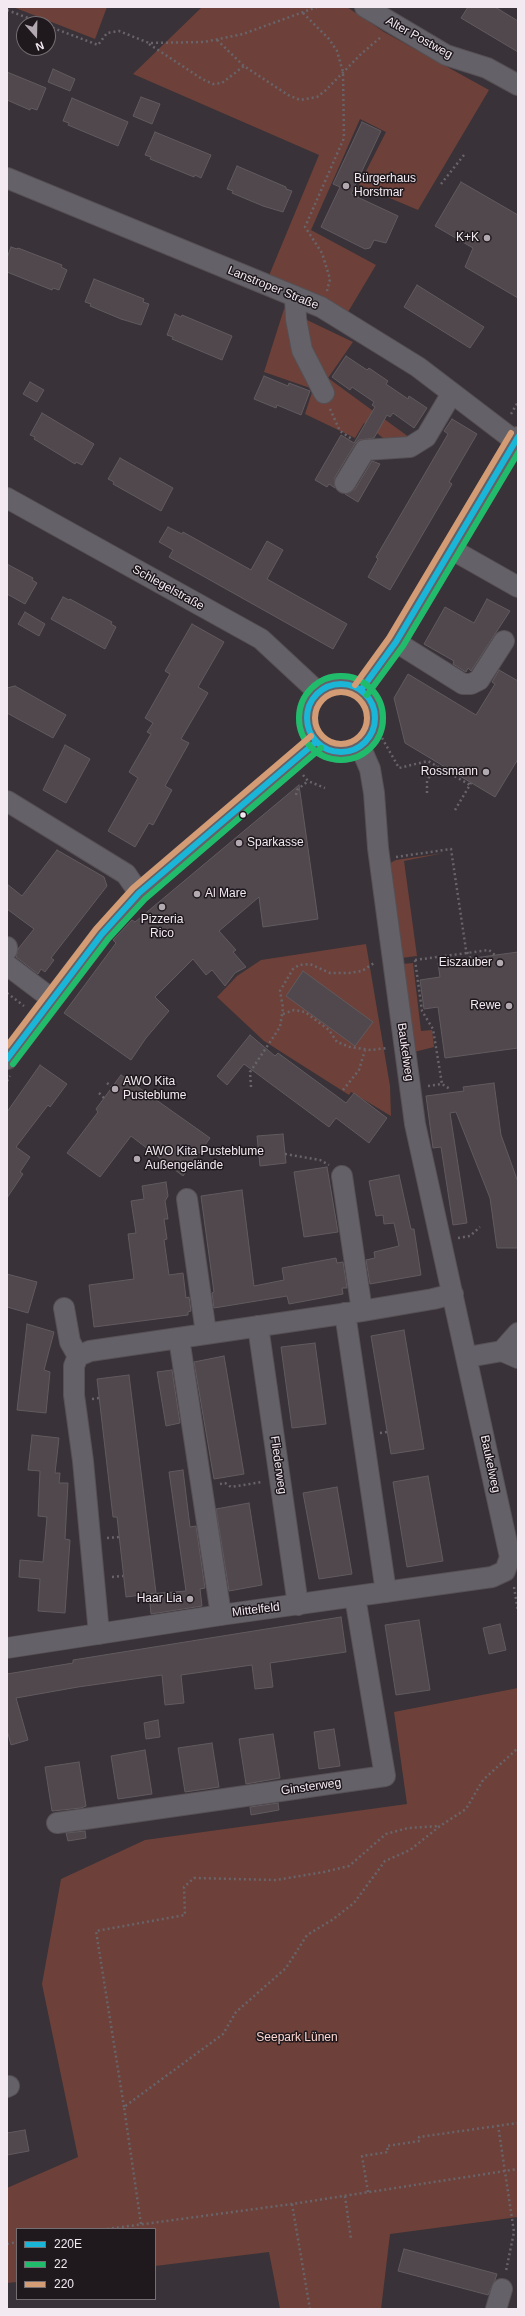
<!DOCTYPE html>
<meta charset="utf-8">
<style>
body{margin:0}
#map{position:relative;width:525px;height:2316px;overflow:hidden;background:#393238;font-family:Helvetica,sans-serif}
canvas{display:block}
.frame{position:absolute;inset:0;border:8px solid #f3eaf1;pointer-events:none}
.legend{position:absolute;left:16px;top:2228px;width:140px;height:72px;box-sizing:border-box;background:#1f191e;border:1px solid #746d72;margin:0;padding:5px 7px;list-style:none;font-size:12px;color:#f3eaf1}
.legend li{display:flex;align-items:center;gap:8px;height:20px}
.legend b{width:20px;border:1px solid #746d72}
.north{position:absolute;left:16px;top:16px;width:40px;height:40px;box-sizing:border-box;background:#1f191e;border:1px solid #746d72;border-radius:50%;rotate:160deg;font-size:11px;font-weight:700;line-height:16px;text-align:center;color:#f3eaf1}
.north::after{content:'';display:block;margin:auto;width:14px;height:18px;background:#b2aab0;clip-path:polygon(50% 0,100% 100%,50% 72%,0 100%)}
</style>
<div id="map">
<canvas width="525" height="2316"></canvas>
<div class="frame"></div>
<ul class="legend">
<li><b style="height:5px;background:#1ab6d8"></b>220E</li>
<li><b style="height:5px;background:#20bc6c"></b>22</li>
<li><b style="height:5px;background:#d39c74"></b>220</li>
</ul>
<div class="north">N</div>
</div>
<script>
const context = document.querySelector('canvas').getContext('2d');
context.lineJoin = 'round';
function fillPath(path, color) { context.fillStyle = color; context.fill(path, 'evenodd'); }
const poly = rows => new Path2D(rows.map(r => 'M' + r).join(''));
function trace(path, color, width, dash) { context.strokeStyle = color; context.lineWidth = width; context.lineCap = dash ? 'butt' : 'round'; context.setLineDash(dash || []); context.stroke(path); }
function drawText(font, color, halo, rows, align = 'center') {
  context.font = font + ' Helvetica,sans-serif'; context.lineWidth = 3; context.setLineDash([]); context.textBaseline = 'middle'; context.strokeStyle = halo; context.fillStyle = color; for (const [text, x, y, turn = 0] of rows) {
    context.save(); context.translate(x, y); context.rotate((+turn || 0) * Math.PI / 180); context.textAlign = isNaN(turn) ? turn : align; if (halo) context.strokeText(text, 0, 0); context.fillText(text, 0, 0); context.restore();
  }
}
fillPath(poly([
 [13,7,107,7,95,39],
 [202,7,347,7,384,32,489,90,418,210,359,185,386,132,360,119,311,230,376,265,348,312,268,278,319,155,133,74],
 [284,309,353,342,328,378,413,440,392,445,364,423,355,438,305,414,313,389,264,372],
 [444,853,404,861,417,956,401,958,388,864,396,860],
 [366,944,390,1086,391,1116,351,1092,349,1095,264,1041,217,997,237,976,261,960],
 [413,963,421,1031,432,1030,434,1047,414,1052,403,964],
 [518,1688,518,2217,390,2234,381,2309,280,2309,269,2252,155,2266,155,2229,17,2229,17,2282,7,2283,7,2188,78,2157,42,1984,61,1879,145,1840,407,1804,394,1712]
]), '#6d4139');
const building = poly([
 [468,7,495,7,518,21,518,52,461,18,468,7],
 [53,69,75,79,70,91,48,82,53,69],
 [7,72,46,88,37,110,31,108,30,110,7,100,7,72],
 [141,97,160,104,152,124,133,116,141,97],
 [72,98,128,122,118,146,68,125,69,123,63,121,72,98],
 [362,122,381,131,351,194,398,216,386,243,374,240,370,248,365,249,321,227,340,187,333,184,362,122],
 [155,132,211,155,201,178,195,175,194,177,150,159,151,157,145,155,155,132],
 [237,166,286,187,286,189,292,191,283,212,263,206,232,193,233,191,227,189,237,166],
 [461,182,518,215,518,298,465,267,473,248,435,226,461,182],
 [11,247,17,249,18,248,62,265,61,267,67,270,59,290,53,288,52,290,7,272,7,258,11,247],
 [94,279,144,299,143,302,149,304,141,325,121,319,90,306,91,304,85,302,94,279],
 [417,285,484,327,470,348,404,307,417,285],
 [175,314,181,317,182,315,232,336,222,360,172,339,173,337,167,335,175,314],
 [346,356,367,370,369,368,388,381,386,384,408,399,409,396,427,408,414,428,393,413,390,417,387,415,374,438,359,440,355,444,335,477,335,488,329,484,327,487,315,480,341,435,354,443,375,407,372,405,374,402,352,387,350,390,332,377,346,356],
 [264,376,288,386,289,383,310,391,301,415,277,405,276,408,254,399,264,376],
 [30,382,44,390,37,402,23,394,30,382],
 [42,413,94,444,82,465,76,462,75,464,34,439,35,437,30,435,42,413],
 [452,419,477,434,449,482,452,484,390,590,368,577,378,559,376,557,448,434,444,431,452,419],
 [120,458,173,488,161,511,113,484,114,482,108,479,120,458],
 [372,461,380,464,358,502,345,494,355,489,372,461],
 [168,527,182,534,183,532,251,570,267,541,283,550,267,579,347,624,333,649,169,557,173,550,159,542,168,527],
 [7,564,33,578,32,580,37,583,25,604,7,594,7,564],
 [63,597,69,600,70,599,112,622,111,624,116,627,105,649,51,619,63,597],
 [487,599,510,611,471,671,468,668,466,672,453,664,454,661,424,644,445,607,474,623,487,599],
 [25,612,45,624,39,636,18,624,25,612],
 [192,624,224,642,198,687,208,693,181,739,189,743,165,786,172,790,153,825,149,823,135,847,108,831,138,778,129,772,151,734,147,732,153,723,145,718,170,674,165,671,192,624],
 [499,670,518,681,518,759,495,797,405,743,394,698,408,674,476,715,495,684,492,682,499,670],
 [15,686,66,715,53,738,7,713,7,688,15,686],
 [65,745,90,759,66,803,43,790,65,745],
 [299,785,318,919,263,927,259,897,219,931,236,950,233,952,246,967,235,973,225,986,212,970,206,975,193,959,155,997,169,1011,146,1038,131,1060,64,1013,116,943,113,940,132,920,135,922,299,785],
 [57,850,104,877,107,886,51,958,54,960,45,972,41,969,38,974,16,957,18,949,34,929,7,909,7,884,22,896,57,850],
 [518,952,518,1048,445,1058,438,1007,424,1009,420,980,440,977,438,963,518,952],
 [303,971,373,1022,355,1046,286,996,303,971],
 [250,1035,275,1056,278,1053,346,1103,354,1093,387,1118,369,1143,336,1118,329,1127,244,1064,227,1085,217,1076,250,1035],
 [40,1065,67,1084,50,1107,48,1105,16,1147,30,1157,20,1172,23,1174,7,1198,7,1112,40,1065],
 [121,1075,210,1138,183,1176,131,1136,100,1177,67,1153,98,1112,96,1109,121,1075],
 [494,1083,501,1135,518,1182,518,1248,497,1248,490,1198,456,1112,450,1113,467,1223,453,1225,441,1147,433,1148,426,1096,464,1091,463,1087,494,1083],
 [283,1134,286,1163,260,1166,257,1136,283,1134],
 [327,1167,338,1232,304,1237,294,1172,327,1167],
 [399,1175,411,1229,414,1229,421,1275,370,1284,366,1260,375,1258,374,1252,399,1246,394,1223,384,1224,383,1215,376,1216,369,1181,399,1175],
 [166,1182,168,1196,165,1201,168,1219,164,1219,167,1239,164,1240,169,1275,183,1273,186,1298,189,1297,191,1311,188,1312,188,1315,94,1327,89,1285,134,1279,128,1234,136,1233,131,1201,144,1199,142,1186,166,1182],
 [242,1190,254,1286,284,1280,282,1268,336,1258,337,1263,343,1262,347,1288,342,1288,343,1294,289,1304,287,1296,214,1308,212,1293,214,1292,201,1196,242,1190],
 [7,1274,37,1282,28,1313,7,1307,7,1274],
 [27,1324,54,1332,44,1370,50,1372,46,1413,17,1410,27,1324],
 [404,1330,424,1449,391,1454,371,1336,404,1330],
 [315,1343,326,1424,292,1428,281,1347,315,1343],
 [224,1356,244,1474,214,1479,194,1362,224,1356],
 [172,1370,180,1423,166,1426,157,1372,172,1370],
 [129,1375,156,1593,126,1597,117,1517,113,1517,97,1379,129,1375],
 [32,1435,59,1438,55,1473,60,1473,59,1483,68,1483,65,1539,70,1540,65,1613,38,1611,40,1579,19,1577,20,1560,43,1562,47,1517,38,1516,40,1471,28,1470,32,1435],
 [183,1470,190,1527,196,1526,205,1588,200,1589,202,1606,151,1614,149,1594,186,1591,169,1472,183,1470],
 [428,1476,443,1561,407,1567,393,1482,428,1476],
 [337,1487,352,1574,319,1579,303,1493,337,1487],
 [249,1503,262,1585,229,1591,216,1509,249,1503],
 [341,1617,346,1652,270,1663,273,1687,255,1689,252,1665,181,1675,184,1703,165,1705,162,1675,78,1687,16,1698,28,1740,11,1745,7,1730,7,1674,73,1663,73,1660,341,1617],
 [419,1620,430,1690,396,1695,385,1625,419,1620],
 [500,1624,506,1650,489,1654,483,1628,500,1624],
 [158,1720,160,1737,146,1739,144,1723,158,1720],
 [334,1729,340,1766,319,1769,314,1732,334,1729],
 [273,1734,280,1778,246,1784,239,1739,273,1734],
 [212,1743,219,1787,185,1792,178,1748,212,1743],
 [145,1750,152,1794,118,1799,111,1756,145,1750],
 [79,1762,86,1806,81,1808,52,1811,45,1767,79,1762],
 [278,1803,279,1810,251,1815,250,1807,278,1803],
 [85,1831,86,1838,68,1841,66,1833,85,1831],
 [25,2130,29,2151,7,2155,7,2133,25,2130],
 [404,2249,497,2274,495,2280,488,2295,398,2271,404,2249]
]);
fillPath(building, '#50484d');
trace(building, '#615a5e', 1);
const minor = poly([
 [365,7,446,55,487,68,518,85],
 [7,178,321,307,418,367,515,441],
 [295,296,296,319,302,350,324,393],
 [345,483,365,450,410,447,426,437,452,393],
 [7,498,261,639,318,692],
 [451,549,518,587],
 [396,642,463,684,471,684,479,680,504,641],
 '307 718a34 34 0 1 1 68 0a34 34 0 1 1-68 0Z',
 [361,690,396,642,518,437],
 [7,801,126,874,139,893],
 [7,947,7,950],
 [7,965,52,999],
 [7,1059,102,934,139,893,316,742],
 [342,1176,362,1311],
 [187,1199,206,1333],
 [64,1308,70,1342,78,1356],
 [345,1313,386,1592],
 [258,1326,298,1605],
 [179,1338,221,1615],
 [502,1351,518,1333],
 [468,1357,502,1351,518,1358],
 [99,1634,83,1461,74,1395,74,1366,78,1356,90,1351,362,1311,433,1299,453,1294],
 [7,1648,221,1615,492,1577,505,1571,510,1557,415,1124,378,848,374,793,370,769,360,746],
 [57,1823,385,1776,355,1597],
 [7,2087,9,2086],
 [496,2309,502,2289]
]);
trace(minor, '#565055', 22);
trace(poly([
 [7,10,44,24],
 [303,13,329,39,337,51,343,72,344,138,305,227,322,253,330,279,327,291],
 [48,26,98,45,107,33,119,31,149,43,204,42,243,34,317,7],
 [217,40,244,66,288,95,300,100,317,97,326,90,361,54,381,37],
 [149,44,202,79,213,84,222,83,244,66],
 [441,184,464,155],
 [330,409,340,431,352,439],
 [511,414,518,402],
 [382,738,399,768,428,761,470,785],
 [303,775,308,781,325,788],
 [427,793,427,781,436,765],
 [296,795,297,790,308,781],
 [455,810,471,783],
 [396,857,451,849,466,950,471,959,473,971],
 [415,960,422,1011,433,1029,442,1084],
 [415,960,489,950,495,955],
 [7,993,24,1006],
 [283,1014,294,1010,305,1012,329,1030,337,1042,350,1047,371,1050,387,1048],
 [7,1081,10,1076],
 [107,1083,112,1087],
 [428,1086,442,1084,450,1089],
 [251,1087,250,1072,280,1027,283,1008,280,991,293,969,299,965,310,964,330,973,349,973,362,971,374,963],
 [343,1090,359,1070,365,1050],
 [99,1093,104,1098],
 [285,1154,320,1160,329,1165],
 [458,1238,470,1236,480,1227],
 [92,1399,99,1398],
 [380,1433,387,1432],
 [220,1484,225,1483,231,1487,262,1482],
 [107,1538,119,1537],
 [112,1577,123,1576],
 [514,1587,518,1611],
 [124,2107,96,1931,185,1915,184,1887,194,1878,276,1880,324,1872,349,1866,386,1834,408,1828,440,1826],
 [498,2125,514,2232,506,2271],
 [368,2192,362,2156,388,2152,387,2146,420,2141,419,2137,518,2123],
 [345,2196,351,2239],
 [292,2204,310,2309],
 [141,2224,124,2107,223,2034,236,2012,286,1968,307,1935,332,1920,354,1903,385,1861,410,1850,440,1826,466,1809,483,1780,518,1748],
 [107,2229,292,2204,518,2169],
 [7,2244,17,2242]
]), '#68646a', 2.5, [2, 3]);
trace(minor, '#646268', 20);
trace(poly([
 '307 718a34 34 0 1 1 68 0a34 34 0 1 1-68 0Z',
 [361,690,396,642,518,437],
 [7,1059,102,934,139,893,316,742]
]), '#1ab6d8', 6);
trace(poly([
 '299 718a42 42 0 1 1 84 0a42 42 0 1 1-84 0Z',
 [367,695,403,646,518,453],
 [13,1064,108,939,145,899,321,748]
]), '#20bc6c', 6);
trace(poly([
 [355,685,389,638,511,433],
 '315 718a26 26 0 1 1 52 0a26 26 0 1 1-52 0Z',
 [7,1046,96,929,133,888,311,736]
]), '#d39c74', 6);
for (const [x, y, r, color] of [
 [346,186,4,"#b2aab0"],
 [487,238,4,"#b2aab0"],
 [486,772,4,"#b2aab0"],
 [243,815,3.5,"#f3eaf1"],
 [239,843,4,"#b2aab0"],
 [197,894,4,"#b2aab0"],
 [162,907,4,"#b2aab0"],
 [500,963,4,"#b2aab0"],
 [509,1006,4,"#b2aab0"],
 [115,1089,4,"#b2aab0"],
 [137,1159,4,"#b2aab0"],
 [190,1599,4,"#b2aab0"]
]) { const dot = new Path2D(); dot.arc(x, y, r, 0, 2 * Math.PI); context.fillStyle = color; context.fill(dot); trace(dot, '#1f191e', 1.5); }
drawText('12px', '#f3eaf1', '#1f191e', [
 ["Alter Postweg",419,38,29],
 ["Lanstroper Straße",273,288,22],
 ["Schlegelstraße",168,588,29],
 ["Baukelweg",405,1052,82],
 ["Baukelweg",490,1464,78],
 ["Fliederweg",278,1465,82],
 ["Mittelfeld",256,1610,-7],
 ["Ginsterweg",311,1787,-8]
]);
drawText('12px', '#f3eaf1', '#1f191e', [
 ["Bürgerhaus",354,179],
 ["Horstmar",354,193],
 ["K+K",479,238,"right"],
 ["Rossmann",478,772,"right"],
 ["Sparkasse",247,843],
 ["Al Mare",205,894],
 ["Pizzeria",162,920,"center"],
 ["Rico",162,934,"center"],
 ["Eiszauber",492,963,"right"],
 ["Rewe",501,1006,"right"],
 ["AWO Kita",123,1082],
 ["Pusteblume",123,1096],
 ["AWO Kita Pusteblume",145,1152],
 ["Außengelände",145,1166],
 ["Haar Lia",182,1599,"right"]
], 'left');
drawText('12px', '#fcd7d0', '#1f191e', [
 ["Seepark Lünen",297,2038]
]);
</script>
